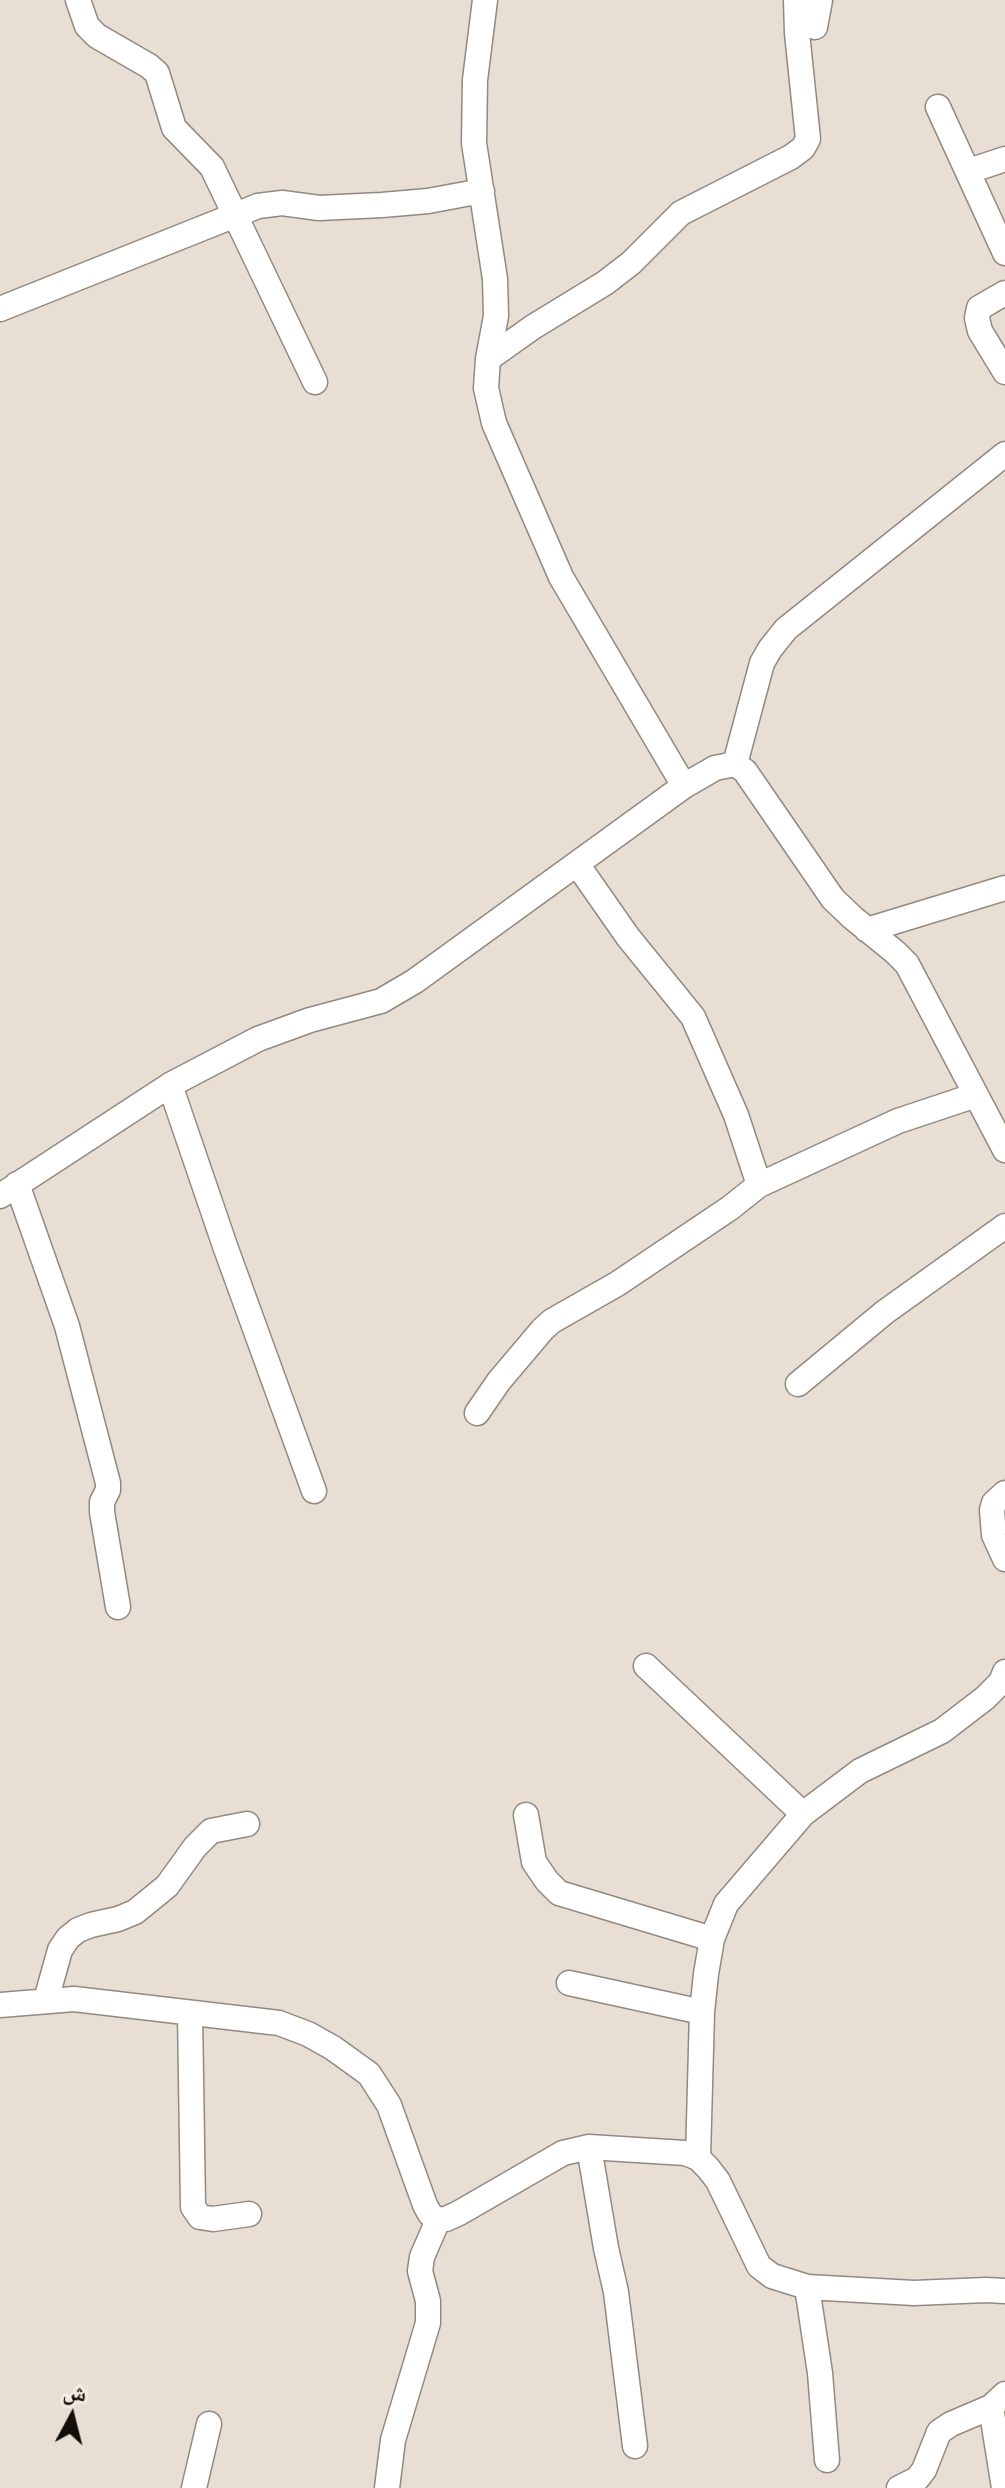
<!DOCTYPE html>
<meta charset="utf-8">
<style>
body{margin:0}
#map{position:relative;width:1005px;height:2488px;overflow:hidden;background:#e8ded4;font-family:Jost,"Noto Naskh Arabic",sans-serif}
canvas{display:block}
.north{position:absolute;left:32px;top:2376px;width:80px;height:80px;-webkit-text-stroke:6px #f5ebe1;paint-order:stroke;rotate:7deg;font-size:22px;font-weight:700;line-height:32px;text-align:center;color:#120f0b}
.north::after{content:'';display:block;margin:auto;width:28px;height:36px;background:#120f0b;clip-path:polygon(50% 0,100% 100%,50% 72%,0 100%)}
</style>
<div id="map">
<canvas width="1005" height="2488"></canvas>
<div class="north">ش</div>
</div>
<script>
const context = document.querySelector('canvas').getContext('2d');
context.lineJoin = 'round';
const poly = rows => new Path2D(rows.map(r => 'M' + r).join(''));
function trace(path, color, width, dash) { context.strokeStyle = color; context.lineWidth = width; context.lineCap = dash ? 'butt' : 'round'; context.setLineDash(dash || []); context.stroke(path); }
const minor = poly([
 [78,0,87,26,97,36,149,66,157,73,174,128,212,167,315,382],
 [815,27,820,0],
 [938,107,1005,253],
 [969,171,1005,159],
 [1005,293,979,308,977,318,980,331,1005,372],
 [0,309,258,206,282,203,319,208,382,205,428,201,482,191],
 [488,359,533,327,605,283,631,263,681,213,791,157,803,148,808,139,797,33,796,0],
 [735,764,762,663,770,649,786,629,1005,454],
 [684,786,715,768,735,764,745,771,833,899,853,918,895,952,907,964,1005,1150],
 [867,930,1005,888],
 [170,1085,225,1246,314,1491],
 [17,1184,67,1326,108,1483,108,1490,102,1502,102,1512,118,1607],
 [759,1185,898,1121,976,1095],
 [0,1196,170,1085,258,1039,310,1020,381,1001,415,981,684,786,561,577,494,423,486,388,488,359,496,316,495,279,474,143,475,80,485,0],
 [798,1384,885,1312,1005,1226],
 [477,1413,499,1381,543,1329,552,1321,617,1284,730,1208,759,1185,736,1115,693,1017,628,937,577,864],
 [1005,1493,994,1503,992,1510,994,1535,1005,1559],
 [646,1666,803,1814],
 [526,1815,534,1862,547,1881,559,1893,712,1939],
 [569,1983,702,2012],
 [46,2000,60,1950,68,1938,78,1930,91,1925,118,1919,135,1912,167,1886,195,1847,211,1831,247,1824],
 [0,2005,74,1999,279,2023,308,2034,333,2048,369,2074,389,2105,425,2205,430,2214,438,2220,446,2219,459,2213,563,2153,589,2147,685,2153,698,2158,708,2168,718,2181,759,2266,772,2276,807,2287,914,2293,986,2290,1005,2291],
 [190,2013,193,2207,200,2217,213,2219,249,2214],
 [589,2147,606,2248,616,2292,635,2446],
 [698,2158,702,2012,706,1974,712,1939,726,1904,803,1814,860,1771,942,1731,985,1698,1001,1682,1005,1672],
 [807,2287,820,2373,827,2460],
 [991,2407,1004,2488],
 [194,2488,209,2424],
 [387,2488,393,2440,428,2323,428,2301,420,2271,422,2257,438,2220],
 [899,2488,917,2479,924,2470,939,2432,951,2424,991,2407,1005,2394]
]);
trace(minor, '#928980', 27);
trace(minor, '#fff', 24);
</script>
